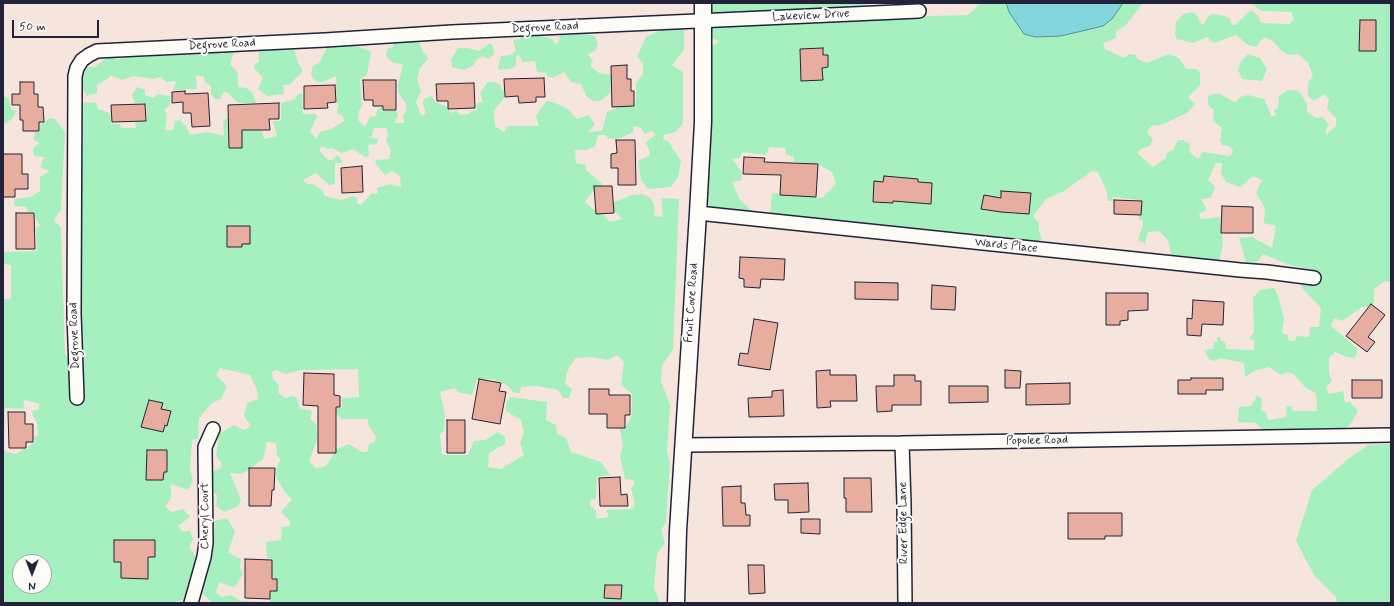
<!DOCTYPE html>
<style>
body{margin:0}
#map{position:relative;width:1394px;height:606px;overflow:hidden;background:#f6e5dd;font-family:Mynerve,sans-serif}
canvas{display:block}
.frame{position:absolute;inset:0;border:4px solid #22223b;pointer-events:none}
.north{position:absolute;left:12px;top:554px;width:40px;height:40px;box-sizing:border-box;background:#fdfcf7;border:1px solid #a5a5ac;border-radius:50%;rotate:180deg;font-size:11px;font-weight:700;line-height:16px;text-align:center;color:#22223b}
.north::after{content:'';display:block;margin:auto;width:14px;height:18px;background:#22223b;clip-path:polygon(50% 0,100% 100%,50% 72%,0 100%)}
.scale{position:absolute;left:12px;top:20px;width:87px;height:18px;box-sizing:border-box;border:2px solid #22223b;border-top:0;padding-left:5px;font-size:12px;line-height:14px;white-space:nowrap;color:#22223b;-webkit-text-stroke:3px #fdfcf7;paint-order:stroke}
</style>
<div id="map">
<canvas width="1394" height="606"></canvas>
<div class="frame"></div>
<div class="north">N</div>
<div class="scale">50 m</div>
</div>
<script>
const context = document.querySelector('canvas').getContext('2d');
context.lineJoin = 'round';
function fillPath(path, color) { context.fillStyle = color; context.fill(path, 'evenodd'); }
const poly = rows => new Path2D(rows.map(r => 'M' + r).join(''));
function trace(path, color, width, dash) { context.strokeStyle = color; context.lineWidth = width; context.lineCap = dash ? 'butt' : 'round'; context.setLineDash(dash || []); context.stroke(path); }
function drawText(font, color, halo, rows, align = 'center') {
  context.font = font + ' Mynerve,sans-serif'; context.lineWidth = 4; context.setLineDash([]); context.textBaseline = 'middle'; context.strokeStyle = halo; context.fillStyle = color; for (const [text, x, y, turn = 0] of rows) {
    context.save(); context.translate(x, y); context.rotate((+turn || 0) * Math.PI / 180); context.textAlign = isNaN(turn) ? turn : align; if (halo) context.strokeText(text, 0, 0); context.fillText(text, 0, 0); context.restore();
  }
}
fillPath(poly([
 [710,3,873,3,839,11,709,16],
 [981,3,1006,3,1009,12,1122,6,1123,3,1143,3,1125,26,1116,31,1116,38,1103,43,1105,49,1124,58,1129,54,1136,55,1137,59,1147,63,1169,54,1179,58,1186,69,1197,69,1200,73,1200,85,1188,97,1195,104,1187,113,1161,125,1151,126,1147,132,1153,139,1150,146,1141,149,1137,153,1153,167,1166,158,1167,153,1173,150,1178,140,1183,140,1190,144,1189,152,1198,159,1203,152,1230,156,1233,151,1230,146,1222,145,1220,140,1222,128,1213,121,1214,110,1208,105,1208,96,1218,93,1235,102,1240,97,1248,95,1264,99,1272,117,1276,115,1274,110,1278,108,1279,96,1288,90,1299,91,1307,104,1307,112,1316,118,1322,117,1329,124,1325,132,1327,134,1336,126,1336,118,1327,109,1329,99,1324,94,1314,101,1308,96,1308,83,1313,75,1308,63,1298,54,1289,55,1280,50,1274,42,1264,37,1256,47,1248,45,1236,35,1214,43,1207,37,1193,43,1177,39,1175,35,1176,22,1183,14,1192,12,1197,16,1201,24,1204,24,1208,17,1213,14,1225,16,1230,19,1232,25,1235,25,1251,10,1258,16,1261,23,1289,24,1294,19,1291,12,1262,11,1250,3,1391,3,1391,282,1385,281,1374,289,1374,303,1367,307,1362,307,1342,321,1334,318,1331,326,1358,349,1355,358,1347,357,1335,352,1329,358,1329,373,1332,381,1326,387,1329,394,1343,391,1345,402,1350,402,1358,411,1350,425,1340,431,1264,432,1256,423,1238,422,1239,407,1251,406,1257,396,1262,398,1261,411,1266,412,1268,420,1286,417,1287,406,1291,406,1293,411,1317,411,1316,393,1306,388,1293,374,1287,372,1281,375,1269,367,1256,370,1245,377,1244,363,1221,358,1214,361,1209,359,1204,350,1213,349,1214,342,1217,342,1217,337,1220,337,1221,341,1225,342,1226,349,1254,350,1254,340,1249,339,1254,332,1253,298,1260,290,1274,288,1278,296,1284,318,1282,333,1288,335,1288,340,1295,341,1296,336,1309,337,1310,327,1319,327,1321,308,1301,287,1301,281,1316,280,1319,272,1287,264,1263,254,1256,263,1246,262,1239,238,1252,237,1272,248,1276,226,1264,223,1265,208,1256,193,1262,180,1253,176,1240,187,1226,182,1221,173,1222,163,1216,163,1208,180,1215,186,1211,198,1201,199,1207,210,1199,214,1201,219,1220,217,1223,245,1219,261,1172,257,1168,240,1159,231,1148,232,1145,244,1138,240,1143,225,1142,219,1139,220,1140,200,1113,197,1112,201,1108,201,1107,192,1098,172,1092,171,1064,191,1046,199,1033,216,1039,223,1039,231,1042,239,1038,243,770,214,772,193,822,198,836,184,832,172,818,164,794,162,794,157,786,155,785,148,769,147,766,155,742,152,740,158,732,159,741,171,742,180,732,182,740,200,754,213,713,209,705,201,708,139,712,132,712,124,709,121,709,47,719,42,708,35,711,22,968,15],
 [665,28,684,29,684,50,672,65,683,72,683,123,676,132,664,135,663,140,668,141,681,161,678,177,671,187,648,189,641,180,638,161,649,156,650,152,646,143,649,139,656,135,652,131,645,134,641,128,633,126,633,132,623,137,615,139,608,138,605,135,598,135,595,146,587,150,575,150,576,163,586,165,586,170,602,184,600,190,592,192,585,202,594,210,600,211,610,222,622,219,610,206,612,203,632,195,642,194,651,198,655,207,654,216,663,217,661,198,679,199,673,350,662,365,661,381,670,405,667,452,670,462,666,522,661,530,665,543,657,554,654,588,660,603,213,603,202,593,213,546,215,521,227,518,235,531,228,553,241,559,240,568,243,574,236,585,233,587,219,582,216,592,221,597,232,595,240,601,270,602,269,591,275,591,276,580,271,574,273,559,267,558,266,542,281,540,282,527,290,526,290,521,281,512,292,499,286,494,276,477,277,466,281,459,277,456,276,443,267,442,263,459,242,474,230,473,241,500,237,507,224,512,216,506,217,495,211,490,211,472,221,468,221,462,216,456,219,434,234,425,244,430,251,426,244,416,247,403,258,399,257,390,250,375,220,368,216,375,227,386,221,399,212,403,199,418,198,439,192,440,190,469,193,480,188,490,171,484,171,499,165,506,171,512,183,509,190,517,178,526,183,532,190,531,193,539,189,547,196,557,186,599,169,603,3,603,3,449,7,452,16,454,23,449,28,449,28,447,36,441,34,438,38,435,37,422,33,416,32,411,39,409,39,404,25,400,23,402,25,409,5,408,4,431,3,431,3,299,11,299,11,265,3,264,3,252,37,251,36,229,40,225,35,218,35,212,28,212,26,207,14,206,15,199,30,197,40,191,40,177,50,171,40,167,44,157,34,156,33,148,40,143,34,140,35,132,40,132,40,125,50,118,55,119,65,132,61,210,54,220,61,228,65,354,71,361,73,403,81,404,79,107,85,102,96,103,98,109,110,113,111,124,120,124,121,128,136,128,135,123,147,120,146,103,135,103,132,95,137,87,145,90,145,95,154,98,157,94,170,96,170,105,164,110,167,114,165,130,173,130,175,121,180,120,186,126,190,135,208,132,224,136,223,123,224,120,230,118,259,122,259,131,262,132,264,139,277,136,273,121,281,121,281,103,295,99,296,96,302,93,303,114,316,114,317,117,310,131,316,139,320,132,331,129,344,121,343,116,337,113,337,110,339,106,337,103,336,76,323,82,316,82,311,75,313,66,319,63,328,46,353,44,371,52,367,75,360,79,362,106,359,111,358,120,365,127,370,117,376,116,377,110,382,107,382,111,397,111,398,116,394,123,404,123,403,114,406,112,406,104,398,92,398,85,403,64,393,63,386,56,387,49,393,47,394,43,419,41,423,53,426,54,428,59,420,68,417,79,421,91,416,102,420,113,423,116,426,113,423,104,424,99,431,96,436,102,447,107,450,112,452,113,456,110,461,115,469,114,471,111,477,110,477,103,483,102,480,93,488,82,496,82,501,86,501,90,504,91,504,98,494,111,495,126,504,132,508,126,539,126,536,116,546,101,553,102,568,109,577,119,588,115,595,124,588,132,602,131,607,112,619,107,630,107,631,103,636,103,636,83,643,74,643,63,637,57,646,37],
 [374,128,387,128,388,136,386,141,391,150,389,159,376,160,375,163,385,175,392,171,400,176,401,187,391,184,377,188,378,194,372,193,361,205,357,203,357,198,353,196,342,200,325,196,322,190,313,184,307,184,303,180,316,173,329,185,335,184,335,163,343,163,339,156,336,156,332,160,328,160,319,150,322,146,327,149,332,148,342,153,353,149,365,157,369,156,368,145,377,144,378,139,371,138],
 [617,355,624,362,621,385,632,394,632,415,626,427,620,429,623,446,620,456,625,479,634,480,634,485,631,488,635,505,632,509,606,510,609,516,606,518,596,518,596,510,590,506,590,500,596,499,597,477,610,475,601,462,571,452,566,438,557,434,556,425,546,420,547,402,510,397,506,404,506,411,521,420,524,432,520,443,524,455,501,469,488,467,489,453,505,444,505,437,498,432,485,440,474,441,468,455,442,455,440,434,444,431,445,415,440,392,454,388,460,393,472,395,477,379,492,379,507,385,514,393,520,393,521,387,538,386,558,390,563,398,569,398,572,389,565,384,567,372,575,358,593,357,608,360],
 [358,369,359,397,342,398,342,408,336,408,334,412,342,419,368,419,368,425,376,437,375,442,369,444,367,452,362,452,349,444,337,449,326,466,316,468,309,461,317,440,316,424,310,419,312,412,309,410,300,409,297,398,292,396,285,398,278,393,279,385,273,379,272,372,276,370,286,374,301,370],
 [20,562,44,562,44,586,20,586],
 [580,33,595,36,598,44,595,51,588,54,593,61,590,66,599,73,612,75,610,93,600,101,594,101,586,96,581,84,571,82,564,72,553,78,547,76,546,73,537,72,535,61,523,62,519,55,516,57,516,65,513,68,500,70,498,68,501,56,511,55,516,51,513,40,520,39,520,36,541,36,552,39,555,44,559,42,560,34],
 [490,43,493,46,494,54,489,59,482,56,476,60,474,65,464,70,452,67,451,59,458,48,468,48,479,51],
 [290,47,295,52,298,63,303,71,289,85,283,85,284,94,267,96,258,89,263,78,254,68,255,64,259,62,259,49],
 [234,52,230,65,234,68,238,74,238,87,246,88,252,92,256,103,238,103,227,92,224,92,220,99,215,99,211,94,211,86,205,82,204,77,196,75,197,89,186,89,183,90,173,90,176,81,166,82,161,77,154,79,133,76,122,80,110,75,109,78,97,85,97,93,87,96,80,85,82,72,88,67,95,67,105,59,112,57,117,60,122,58],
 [1248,54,1260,58,1267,69,1262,81,1242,79,1238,70,1241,61],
 [3,95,9,99,11,109,16,111,13,118,3,125],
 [1391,444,1391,603,1337,603,1336,597,1314,575,1296,541,1312,490,1348,459,1368,445]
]), '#a6f0bf');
const water = poly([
 [1006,3,1123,3,1112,19,1103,26,1061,36,1035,37,1024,34,1009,12,1006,3]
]);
fillPath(water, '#84d6dd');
trace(water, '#5d8e9c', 1);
const building = poly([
 [1360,20,1376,20,1376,51,1359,51,1360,20],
 [823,48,823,55,828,55,828,67,822,68,823,80,801,81,800,49,823,48],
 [627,65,627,79,631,79,631,91,634,91,634,106,612,107,611,66,627,65],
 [544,78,545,97,536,97,536,102,519,103,518,96,505,97,504,79,544,78],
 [363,80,396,80,396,110,383,110,383,106,373,106,373,100,364,100,363,80],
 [20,82,34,82,34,94,38,94,38,107,43,107,44,122,39,122,39,131,23,131,23,120,20,120,20,105,12,105,12,94,20,94,20,82],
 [474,83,475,108,448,109,448,101,437,101,436,84,474,83],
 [335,85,336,102,327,103,328,108,304,109,304,86,335,85],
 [185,91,185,94,208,93,210,126,192,127,191,113,183,113,183,102,172,103,172,92,185,91],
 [279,103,279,119,269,119,270,130,242,130,242,148,229,148,228,105,279,103],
 [145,104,146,121,112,122,111,105,145,104],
 [616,140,635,140,636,185,618,185,618,168,611,168,611,154,617,153,616,140],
 [3,154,22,154,22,174,28,174,28,189,15,189,15,197,3,197,3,154],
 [744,157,765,158,764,162,818,164,816,197,780,195,781,175,743,174,744,157],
 [362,166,363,192,342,193,341,168,362,166],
 [884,176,918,179,918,182,932,183,931,204,893,201,893,203,873,202,874,181,883,182,884,176],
 [594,186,612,186,614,213,596,214,594,186],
 [1001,191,1031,193,1029,214,1001,212,981,209,984,195,1001,198,1001,191],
 [1114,200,1142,201,1141,215,1114,214,1114,200],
 [1222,206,1253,207,1253,233,1221,233,1222,206],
 [16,213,34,213,35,249,16,249,16,213],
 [227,226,250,226,250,244,242,244,242,247,227,247,227,226],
 [740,257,785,259,784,280,761,279,760,288,744,287,744,279,739,278,740,257],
 [855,282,898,283,898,300,855,299,855,282],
 [932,285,956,287,955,310,931,309,932,285],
 [1106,293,1148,293,1148,310,1128,311,1128,320,1120,321,1120,325,1106,325,1106,293],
 [1193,300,1224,302,1223,325,1202,324,1201,336,1187,335,1187,318,1192,319,1193,300],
 [1371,304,1385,315,1368,337,1375,342,1367,352,1346,336,1371,304],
 [754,319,778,323,770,370,738,365,740,353,748,354,754,319],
 [830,370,830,375,856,375,857,401,830,401,831,407,817,408,816,371,830,370],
 [1005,370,1021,371,1020,388,1005,388,1005,370],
 [304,373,334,374,334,395,340,396,340,407,336,407,336,453,318,453,318,406,303,405,304,373],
 [894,375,915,375,915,381,921,381,921,405,892,405,892,411,877,412,876,386,894,386,894,375],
 [1191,378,1223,378,1223,390,1206,390,1206,394,1178,394,1178,380,1191,380,1191,378],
 [479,379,501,383,499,391,506,392,500,424,472,419,479,379],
 [1352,380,1382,380,1382,398,1352,398,1352,380],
 [1070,383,1070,404,1026,405,1026,384,1070,383],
 [949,386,988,386,988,402,949,403,949,386],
 [589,389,609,389,609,395,630,395,630,415,625,415,625,428,607,428,607,414,589,414,589,389],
 [783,390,784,416,749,417,748,398,772,397,772,391,783,390],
 [149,400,163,403,161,409,171,411,167,426,165,425,163,432,141,427,149,400],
 [8,412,25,412,25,424,33,424,33,442,26,442,26,448,9,448,8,412],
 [447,420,465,420,465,453,447,453,447,420],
 [147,450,167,450,167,472,164,472,163,480,146,480,147,450],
 [249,468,275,468,274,490,272,490,271,506,249,506,249,468],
 [620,477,621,495,627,494,628,506,600,506,599,478,620,477],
 [844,478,871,478,872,512,846,512,846,498,844,498,844,478],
 [808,483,809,512,788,513,788,500,775,500,774,484,808,483],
 [741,486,741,503,745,503,746,515,750,515,750,526,723,526,722,487,741,486],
 [1068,513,1122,513,1122,536,1105,536,1105,539,1068,539,1068,513],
 [801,519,820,519,820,534,801,533,801,519],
 [114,540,155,540,155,557,148,557,148,579,121,578,121,562,114,562,114,540],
 [245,559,272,560,272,579,277,579,277,591,270,591,270,599,245,598,245,559],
 [748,565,764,565,765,593,749,594,748,565],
 [605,585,622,585,621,599,604,598,605,585]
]);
fillPath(building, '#e7ae9f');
trace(building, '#22223b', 1);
const minor = poly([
 [698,213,1240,270,1267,272,1314,278],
 [77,398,74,314,75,76,77,68,82,60,89,55,97,51,325,40,452,32,919,11],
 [902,443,904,504,905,603],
 [684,445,902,443,1391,435],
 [191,603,204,557,206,543,205,447,213,429]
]);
const tertiary = poly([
 [676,603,678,531,698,213,703,122,703,3]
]);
trace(minor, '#22223b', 16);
trace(tertiary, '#22223b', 19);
trace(minor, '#fdfcf7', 13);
trace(tertiary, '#fdfcf7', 16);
drawText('12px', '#22223b', '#fdfcf7', [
 ["Lakeview Drive",811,16,-3],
 ["Degrove Road",545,28,-3],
 ["Degrove Road",222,45,-3],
 ["Wards Place",1006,246,6],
 ["Fruit Cove Road",692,303,-86],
 ["Degrove Road",75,336,-92],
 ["Popolee Road",1037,441,-1],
 ["Cheryl Court",205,516,-90],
 ["River Edge Lane",904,523,-91]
]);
</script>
